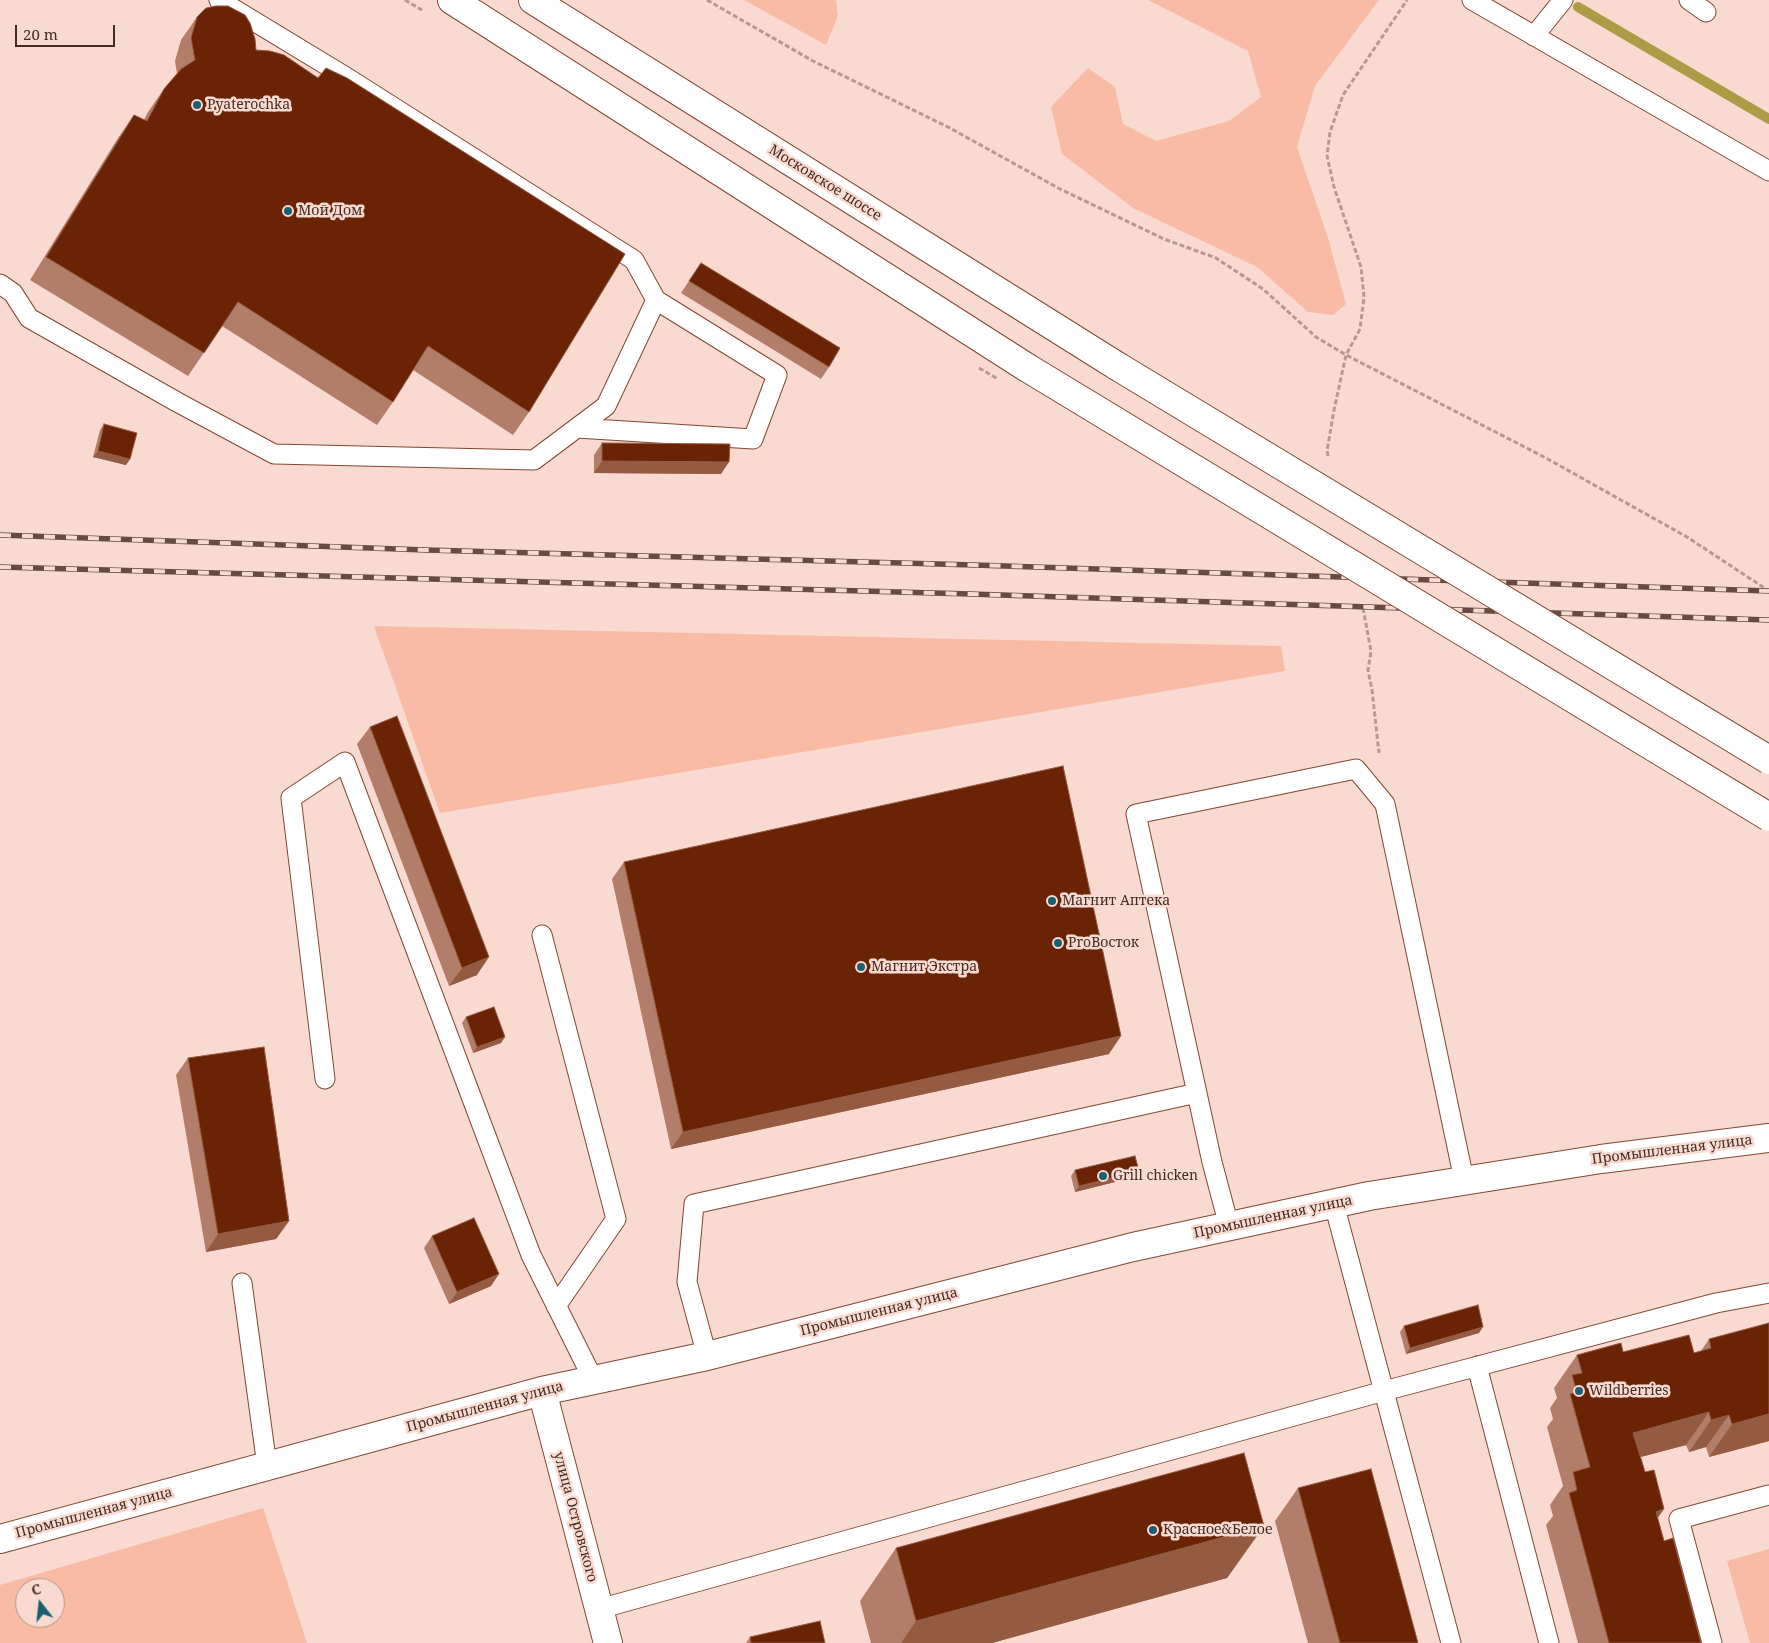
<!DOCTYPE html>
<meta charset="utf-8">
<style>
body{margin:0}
#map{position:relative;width:1769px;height:1643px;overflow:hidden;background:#f8dad0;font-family:"Noto Serif",serif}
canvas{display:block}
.north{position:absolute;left:15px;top:1578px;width:50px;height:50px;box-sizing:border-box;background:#f8dad0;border:1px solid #b2948b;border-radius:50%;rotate:344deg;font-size:14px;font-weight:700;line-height:20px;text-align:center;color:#482c23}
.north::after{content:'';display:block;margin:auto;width:18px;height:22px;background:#1a5f71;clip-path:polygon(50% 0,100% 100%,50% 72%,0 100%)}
.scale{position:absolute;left:15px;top:25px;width:100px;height:22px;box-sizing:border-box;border:2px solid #482c23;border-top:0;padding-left:6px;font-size:15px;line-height:18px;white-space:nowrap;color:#482c23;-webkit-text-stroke:4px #f8dad0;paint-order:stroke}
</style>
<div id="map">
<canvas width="1769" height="1643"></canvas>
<div class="north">С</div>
<div class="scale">20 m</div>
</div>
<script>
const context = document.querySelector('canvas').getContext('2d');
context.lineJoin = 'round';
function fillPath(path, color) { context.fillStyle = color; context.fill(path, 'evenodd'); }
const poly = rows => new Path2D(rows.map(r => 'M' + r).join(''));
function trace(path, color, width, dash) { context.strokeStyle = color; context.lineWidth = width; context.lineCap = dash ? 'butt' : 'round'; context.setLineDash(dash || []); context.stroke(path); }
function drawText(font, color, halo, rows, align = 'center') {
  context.font = font + ' "Noto Serif",serif'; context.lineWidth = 5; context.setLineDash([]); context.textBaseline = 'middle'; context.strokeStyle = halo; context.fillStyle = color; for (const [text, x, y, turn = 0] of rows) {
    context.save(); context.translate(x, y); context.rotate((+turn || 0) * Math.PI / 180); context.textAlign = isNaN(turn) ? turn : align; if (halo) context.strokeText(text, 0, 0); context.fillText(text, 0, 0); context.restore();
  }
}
fillPath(poly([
 [744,0,836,0,838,16,826,45],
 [1148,0,1379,0,1315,86,1297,147,1328,238,1346,304,1333,315,1308,312,1257,267,1133,208,1062,154,1051,107,1088,68,1115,87,1123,124,1156,141,1229,121,1261,97,1248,51],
 [374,626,1281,646,1285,671,440,813],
 [263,1508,307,1643,0,1643,0,1585],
 [25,1588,55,1588,55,1618,25,1618],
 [1769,1549,1769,1643,1750,1643,1727,1561]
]), '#f9bba6');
trace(poly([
 [1578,7,1769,119]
]), '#ab9c45', 10);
const service = poly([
 [1472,0,1769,171],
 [1689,0,1706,12],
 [1534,36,1563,0],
 [0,284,13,293,29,318,177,402,274,454,534,460,606,406,656,300,634,260,346,77,219,0],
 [577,428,753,439,777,375,656,300],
 [542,935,616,1219,556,1306],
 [325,1079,291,798,345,762,531,1255,593,1379],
 [1334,1204,1451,1643],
 [1229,1226,1212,1162,1136,814,1356,769,1385,804,1464,1180],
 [242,1283,267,1466],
 [707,1356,687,1282,694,1204,1197,1093],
 [1477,1366,1549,1643],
 [599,1609,1384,1391,1716,1303,1769,1293],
 [1712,1643,1679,1519,1769,1495]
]);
const minor = poly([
 [542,1391,608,1643],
 [0,1539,542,1391,707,1356,1133,1247,1369,1196,1601,1159,1769,1138]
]);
const secondary = poly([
 [452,0,1026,367],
 [533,0,1117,366]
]);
trace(service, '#844631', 21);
trace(minor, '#844631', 30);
trace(secondary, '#844631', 30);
trace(poly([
 [405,0,422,10],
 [707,0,813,61,948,127,1060,189,1164,239,1216,258,1263,289,1316,337,1346,355,1546,458,1687,537,1769,591],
 [1328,456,1327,451,1334,410,1346,355,1360,329,1364,297,1361,267,1334,187,1327,156,1330,132,1343,95,1407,0],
 [1363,608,1371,651,1368,670,1372,690,1379,753]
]), '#b79990', 3, [5, 2.5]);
trace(service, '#fff', 19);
trace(minor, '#fff', 28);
trace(secondary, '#fff', 28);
const rail = poly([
 [0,535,426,550,974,565,1769,591],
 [0,567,970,594,1769,620]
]);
trace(rail, '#674a41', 5.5);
trace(rail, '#f8dad0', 4, [11]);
const secondaryBridge = poly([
 [1117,366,1769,760],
 [1026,367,1769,817]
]);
trace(secondaryBridge, '#844631', 30, []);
trace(poly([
 [979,368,998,379]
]), '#b79990', 3, [5, 2.5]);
trace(secondaryBridge, '#fff', 28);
fillPath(poly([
 [197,17,256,50,529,412,513,435,413,370,393,402,377,425,222,326,188,376,30,280,118,138,134,115,144,120,148,112,164,89,177,74,175,61,181,40],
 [701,263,829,367,821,379,681,293],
 [104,424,130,459,126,465,93,457,100,430],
 [602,443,721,474,594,473,594,455],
 [370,727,477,975,449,986,357,744],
 [624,862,1109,1054,671,1149,612,879],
 [466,1017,501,1043,473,1053,462,1023],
 [188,1058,289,1221,276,1239,206,1252,176,1075],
 [1075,1170,1135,1177,1075,1192,1071,1176],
 [432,1236,491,1286,449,1304,424,1248],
 [1404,1326,1479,1333,1406,1354,1400,1332],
 [1709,1339,1769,1441,1709,1457,1706,1447,1689,1452,1686,1445,1641,1457,1664,1541,1701,1643,1578,1643,1546,1525,1553,1516,1550,1505,1563,1486,1547,1427,1553,1419,1550,1408,1557,1398,1554,1388,1577,1355,1623,1352,1694,1353,1701,1351],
 [1298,1488,1418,1643,1308,1643,1275,1521],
 [1264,1526,1227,1578,992,1643,871,1643,860,1601,896,1548],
 [750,1637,825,1643,746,1643]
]), '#b27e6a');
fillPath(poly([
 [98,451,130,459,126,465,93,457],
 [602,461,729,462,721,474,594,473],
 [489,957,477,975,449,986,462,968],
 [1121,1036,1109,1054,671,1149,683,1132],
 [505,1037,501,1043,473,1053,477,1047],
 [1139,1171,1135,1177,1075,1192,1079,1186],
 [289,1221,276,1239,206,1252,218,1234],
 [499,1274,491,1286,449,1304,457,1292],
 [1483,1327,1479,1333,1406,1354,1410,1348],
 [1709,1412,1686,1445,1610,1465,1633,1433],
 [1769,1414,1769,1441,1709,1457,1732,1424],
 [1729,1415,1706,1447,1689,1452,1711,1420],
 [1664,1509,1641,1542,1656,1512],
 [1264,1526,1227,1578,992,1643,901,1643,916,1621]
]), '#955a42');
const building = poly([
 [216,6,228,6,245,15,250,23,255,39,256,50,270,51,284,55,318,78,326,68,347,78,625,254,529,412,428,346,393,402,238,302,204,353,46,257,134,115,147,121,164,89,181,69,195,60,191,38,197,17,206,8,216,6],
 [701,263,840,348,829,367,689,281,701,263],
 [104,424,137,433,130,459,98,451,104,424],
 [602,443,730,444,729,462,602,461,602,443],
 [397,716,489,957,462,968,370,727,397,716],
 [1063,766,1121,1036,683,1132,624,862,1063,766],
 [494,1007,505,1037,477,1047,466,1017,494,1007],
 [264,1047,289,1221,218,1234,188,1058,264,1047],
 [1135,1156,1139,1171,1079,1186,1075,1170,1135,1156],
 [474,1218,499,1274,457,1292,432,1236,474,1218],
 [1478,1305,1483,1327,1410,1348,1404,1326,1478,1305],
 [1769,1323,1769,1414,1732,1424,1729,1415,1711,1420,1709,1412,1633,1433,1645,1472,1654,1470,1664,1509,1656,1512,1664,1541,1673,1538,1701,1643,1609,1643,1569,1493,1577,1490,1573,1472,1590,1467,1570,1394,1577,1392,1572,1375,1582,1373,1577,1355,1621,1343,1623,1352,1689,1335,1694,1353,1711,1348,1709,1339,1769,1323],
 [1244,1453,1264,1526,916,1621,896,1548,1244,1453],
 [1371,1469,1418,1643,1340,1643,1298,1488,1371,1469],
 [820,1621,825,1643,751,1643,750,1637,820,1621]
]);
fillPath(building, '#6b2305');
trace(building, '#955a42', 1);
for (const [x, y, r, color] of [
 [197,105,5,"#1a5f71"],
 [288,211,5,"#1a5f71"],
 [1052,901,5,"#1a5f71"],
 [1058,943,5,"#1a5f71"],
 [861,967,5,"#1a5f71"],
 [1103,1176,5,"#1a5f71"],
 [1579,1391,5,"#1a5f71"],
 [1153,1530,5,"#1a5f71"]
]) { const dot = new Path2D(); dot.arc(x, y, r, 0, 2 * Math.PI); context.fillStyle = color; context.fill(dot); trace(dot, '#f8dad0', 2); }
drawText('14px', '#482c23', '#f8dad0', [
 ["Pyaterochka",207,105],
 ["Мой Дом",298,211],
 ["Магнит Аптека",1062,901],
 ["ProВосток",1068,943],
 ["Магнит Экстра",871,967],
 ["Grill chicken",1113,1176],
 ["Wildberries",1589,1391],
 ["Красное&Белое",1163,1530]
], 'left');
drawText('14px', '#482c23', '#f8dad0', [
 ["Московское шоссе",825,183,32],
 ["Промышленная улица",1672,1150,-7],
 ["Промышленная улица",1273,1217,-12],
 ["Промышленная улица",879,1312,-14],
 ["Промышленная улица",485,1407,-15],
 ["Промышленная улица",94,1513,-15],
 ["улица Островского",575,1517,75]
]);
</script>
